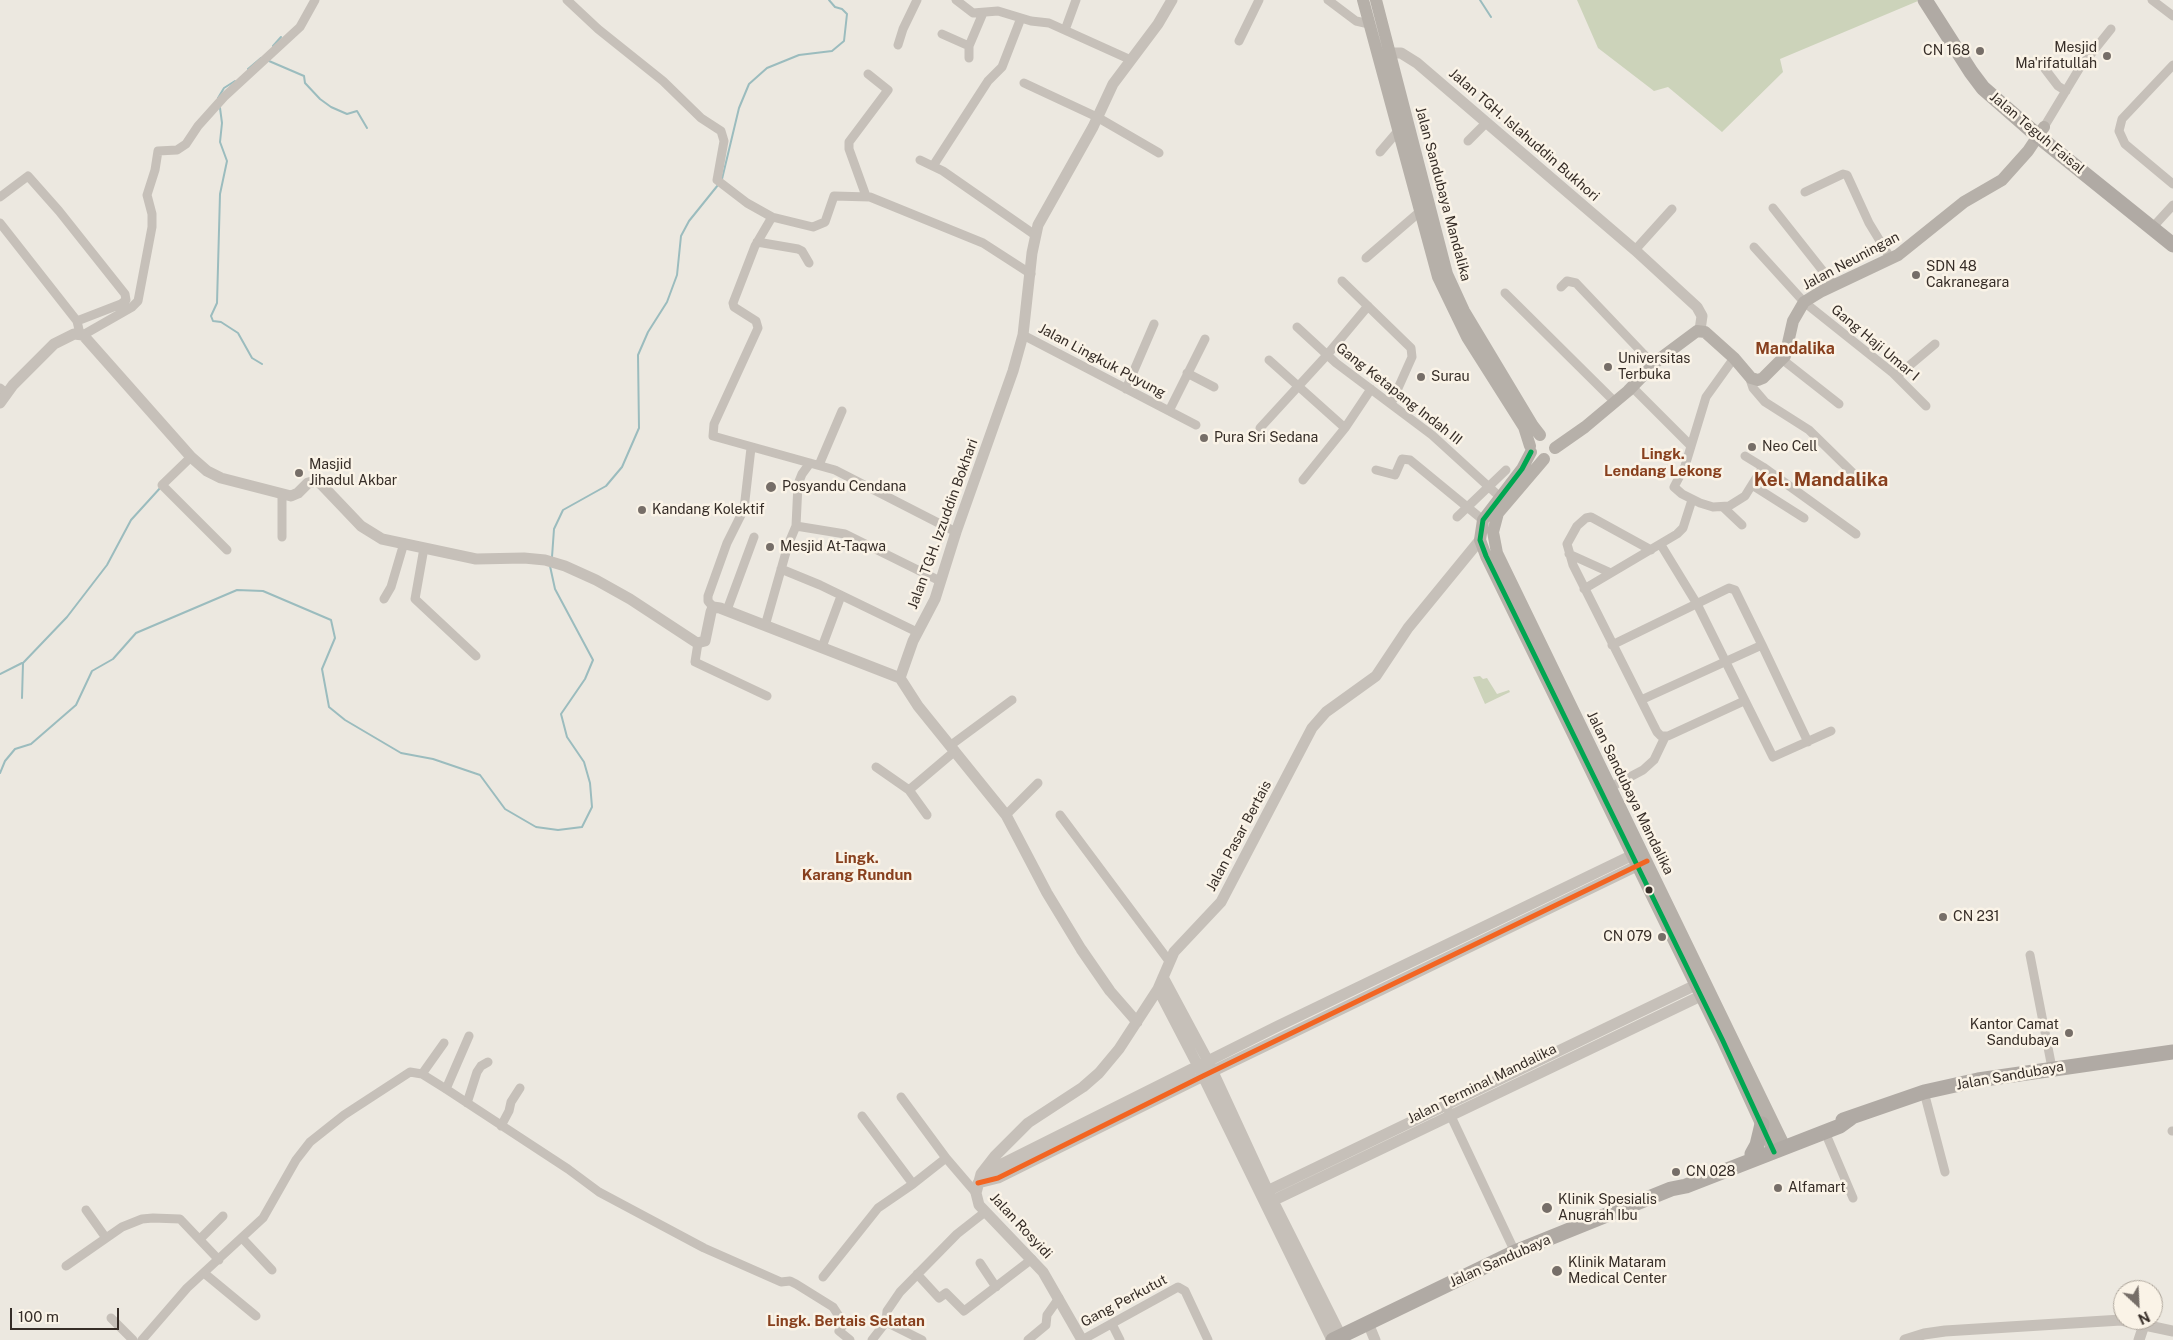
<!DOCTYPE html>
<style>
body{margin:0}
#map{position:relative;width:2173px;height:1340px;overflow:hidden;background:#ece8e0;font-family:"Public Sans",sans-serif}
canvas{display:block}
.north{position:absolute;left:2113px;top:1280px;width:50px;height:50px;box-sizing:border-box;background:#faf3e7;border:1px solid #aca49a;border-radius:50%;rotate:155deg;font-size:14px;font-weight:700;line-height:20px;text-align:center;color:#362d27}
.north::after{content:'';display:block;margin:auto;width:18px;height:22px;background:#766e68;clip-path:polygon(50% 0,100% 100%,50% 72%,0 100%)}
.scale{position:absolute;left:10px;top:1308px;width:109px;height:22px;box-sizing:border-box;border:2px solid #362d27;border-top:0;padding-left:6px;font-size:15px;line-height:18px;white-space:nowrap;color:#362d27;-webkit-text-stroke:4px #faf3e7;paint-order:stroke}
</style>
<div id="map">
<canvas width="2173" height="1340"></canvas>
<div class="north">N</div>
<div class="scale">100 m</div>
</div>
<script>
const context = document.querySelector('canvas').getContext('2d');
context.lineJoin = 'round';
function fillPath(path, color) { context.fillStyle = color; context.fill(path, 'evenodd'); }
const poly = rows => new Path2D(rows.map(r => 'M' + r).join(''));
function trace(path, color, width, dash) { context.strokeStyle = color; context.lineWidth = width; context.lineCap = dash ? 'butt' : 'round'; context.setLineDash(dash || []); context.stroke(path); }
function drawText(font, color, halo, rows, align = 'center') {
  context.font = font + ' "Public Sans",sans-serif'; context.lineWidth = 5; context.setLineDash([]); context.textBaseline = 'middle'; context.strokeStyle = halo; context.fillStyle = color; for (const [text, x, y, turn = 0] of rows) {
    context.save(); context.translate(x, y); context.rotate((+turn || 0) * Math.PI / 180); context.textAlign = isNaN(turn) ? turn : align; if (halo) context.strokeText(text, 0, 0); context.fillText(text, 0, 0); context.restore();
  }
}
fillPath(poly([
 [1577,0,1917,0,1918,1,1780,59,1783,72,1722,132,1668,87,1654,91,1598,48],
 [1480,676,1483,679,1487,678,1497,694,1509,690,1510,692,1485,704,1473,677]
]), '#ccd3ba');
trace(poly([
 [1480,0,1491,17],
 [273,46,281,37],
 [269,61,304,76,305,83,320,99,331,107,347,114,357,111,367,128],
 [248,69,261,58],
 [218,98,224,88,235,81],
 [220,108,222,123,220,142,227,161,220,194,217,303,211,316,213,321,221,322,238,333,252,358,262,364],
 [722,179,739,108,749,84,767,68,799,55,832,51,844,41,847,14,842,9,835,7,829,0],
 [552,557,554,529,563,510,606,486,622,467,639,428,638,355,648,332,667,302,677,275,681,236,689,221,718,185],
 [0,674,22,663],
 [22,698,23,663,67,617,107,565,131,520,161,487],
 [0,773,5,761,15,749,31,744,76,705,92,671,113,659,136,633,237,590,263,591,331,620,335,638,322,669,329,707,345,720,401,753,433,759,480,775,505,809,536,827,558,830,582,827,592,807,590,783,584,762,567,737,561,714,585,679,593,660,555,589,550,566]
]), '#9bbcbe', 2);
trace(poly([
 [567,0,598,29,663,81,701,118,721,131,724,141,717,180,747,203,772,217,813,227,825,222,834,196,870,197,983,243,1031,274],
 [956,0,973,13,998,11,1031,21,1049,23,1131,60],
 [1328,0,1356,21,1369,24],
 [2152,0,2173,16],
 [1065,30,1076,0],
 [942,34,969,46,983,13],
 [1239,41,1259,0],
 [898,45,903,29,917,0],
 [969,58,969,46],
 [2173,65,2122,119,2119,131,2125,144,2173,184],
 [2045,69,2058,86,2066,91],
 [1024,83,1097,117,1159,153],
 [2044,127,2079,69,2111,29],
 [1468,141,1486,123],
 [1380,152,1398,131],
 [920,160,943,171,1035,235],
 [933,166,988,81,1002,67,1021,18],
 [1805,192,1843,174,1847,175,1869,223,1891,259],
 [866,196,849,149,849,142,888,90,868,74],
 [0,197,28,176,59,211,125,294,126,300,121,304,77,321],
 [1773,208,1834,285],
 [772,217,755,246,733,303,734,307,756,321,758,328,714,424,713,436,835,470,956,532],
 [0,223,77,321,80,334],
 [2152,228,2173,205],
 [757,242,798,249,802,251,809,263],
 [1754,247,1804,302,1893,373,1926,406],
 [1635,250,1672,209],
 [1366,258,1423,209],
 [1342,281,1411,348,1412,357,1391,404],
 [1561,287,1567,281,1576,283,1654,365],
 [1505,293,1615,402],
 [1297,327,1336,363,1432,435,1500,497],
 [83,335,132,307,138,301,152,227,152,214,147,195,155,170,158,151,177,150,186,144,198,126,224,97,300,27,315,0],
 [1023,335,1196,425],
 [1734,358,1706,397,1685,466,1674,487,1682,494,1700,503,1713,507,1729,506,1745,496,1763,467],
 [1269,360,1345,428],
 [1783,360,1839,404],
 [1187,373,1214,387],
 [1749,376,1753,388,1765,402,1809,430,1859,479],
 [1897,376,1935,344],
 [1632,387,1691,446],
 [0,388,6,393],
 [1126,389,1154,324],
 [1169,411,1205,339],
 [1260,428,1327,355,1368,306],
 [1745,456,1763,467,1856,534],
 [191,457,162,485,227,550],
 [819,465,842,411],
 [1376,470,1395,475,1402,459,1410,460,1483,520],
 [1303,480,1345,428,1371,389],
 [1752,485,1804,518],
 [282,495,282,537],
 [1723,507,1742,525],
 [1457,517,1506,470],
 [796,526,845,534,940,581],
 [1661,545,1697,604,1773,757,1831,731],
 [424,548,415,599,476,656],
 [1651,550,1591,517,1586,518,1577,526,1567,544,1573,565,1657,732,1661,736,1668,736,1744,701],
 [1569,554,1611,573],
 [781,569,820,585,917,632],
 [1584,589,1677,534,1683,528,1691,503],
 [384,599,391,587,404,543],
 [713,607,708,601,708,596,727,543,744,509,751,448],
 [727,610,754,537],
 [765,626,788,545,796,526,798,484,802,474,810,463],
 [698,643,695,662,767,696],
 [1612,645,1729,588,1735,590,1762,645],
 [822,647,841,596],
 [1641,700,1762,645,1808,742],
 [951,745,1012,700],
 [876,767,909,790],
 [1611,787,1643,770,1654,760,1665,737],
 [927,815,909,790,955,751],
 [1006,815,1038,783],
 [1060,815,1169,961],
 [2030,955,2052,1068],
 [422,1074,444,1043],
 [446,1089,469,1036],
 [1924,1092,1945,1172],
 [901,1097,946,1158,976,1193],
 [467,1103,477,1072,481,1066,488,1062],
 [1448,1110,1515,1252],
 [862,1116,913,1184,946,1158],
 [501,1126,509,1111,511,1102,520,1088],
 [2172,1131,2173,1131],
 [1825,1132,1853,1198],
 [86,1210,106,1238],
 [242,1238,272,1270],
 [200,1239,223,1216],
 [980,1263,996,1287],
 [66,1266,122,1227,142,1219,153,1218,180,1219,219,1260],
 [204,1273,256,1316],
 [917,1274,939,1298,946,1293,964,1311,1032,1259],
 [823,1277,878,1208,913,1184],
 [111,1318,133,1340],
 [886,1322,922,1340],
 [1112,1324,1120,1340],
 [142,1340,187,1288,263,1218,296,1160,310,1142,344,1115,410,1072,422,1074,446,1089,568,1169,599,1192,704,1248,781,1282,790,1281,796,1284,833,1307,844,1324,839,1331,850,1340],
 [872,1340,886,1322,887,1311,900,1292,957,1234,985,1212],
 [1028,1340,1046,1325,1047,1315,1059,1298],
 [1082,1340,1178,1287,1185,1291,1208,1340]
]), '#c6c0b9', 9);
trace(poly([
 [1390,53,1401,53,1417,63,1635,250,1697,307,1702,316,1700,330],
 [0,403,13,385,54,344,74,334,83,335,191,457,207,471,221,478,291,496,298,493,308,483,316,481,321,484,361,526,382,539,476,559,524,558,545,560,565,566,596,580,630,599,697,643,705,641,711,612,713,607,720,608,900,678],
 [1163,977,1208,1061,1268,1191,1341,1336],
 [1158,989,1198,1066,1332,1340],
 [1137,1022,1110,991,1081,949,1047,893,1006,815,918,706,900,678,913,641,935,599,956,532,1013,371,1023,335,1032,253,1038,225,1093,127,1113,84,1158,24,1172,0],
 [984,1173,1276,1027,1641,851],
 [978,1183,998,1178,1203,1076,1645,862],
 [1261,1194,1704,981],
 [1266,1204,1709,992],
 [1368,1323,1375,1340],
 [1082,1340,1043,1272,979,1205,976,1193,981,1174,995,1156,1028,1123,1083,1087,1099,1073,1119,1049,1158,989,1174,952,1221,902,1312,728,1326,712,1376,676,1408,628,1480,540],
 [1905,1340,1924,1334,1945,1331,2121,1320,2173,1331],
 [2139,1340,2144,1325]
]), '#c6c0b9', 11);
trace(poly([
 [1363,0,1438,277,1467,337,1524,427,1530,446],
 [1376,0,1447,274,1464,311,1533,426,1540,435],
 [1555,448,1585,427,1628,391,1658,360,1697,331,1705,332,1734,358,1751,378,1758,380,1763,378,1785,356,1793,321,1804,302,1822,291,1898,255,1964,202,2002,180,2028,151,2044,127],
 [1531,452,1522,469,1483,520,1480,540,1486,556,1722,1039,1774,1152],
 [1544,459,1498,513,1493,532,1497,553,1785,1147]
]), '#b6b0a9', 12);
trace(poly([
 [1925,0,1971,72,1983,88,2039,137,2173,245],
 [1843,1120,1924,1092,1978,1080,2173,1052],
 [1752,1154,1757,1145,1762,1124],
 [1333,1340,1515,1252,1671,1189,1686,1186,1840,1126,1851,1118]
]), '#b0aaa4', 15);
trace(poly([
 [1531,452,1522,469,1483,520,1480,540,1486,556,1722,1039,1774,1152]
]), '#00a651', 5);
trace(poly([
 [978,1183,998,1178,1203,1076,1647,861]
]), '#f26522', 5);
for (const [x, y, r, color] of [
 [1980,51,5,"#766e68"],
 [2107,56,5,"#766e68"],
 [1916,275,5,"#766e68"],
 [1608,367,5,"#766e68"],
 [1421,377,5,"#766e68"],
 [1204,438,5,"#766e68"],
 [1752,447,5,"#766e68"],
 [299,473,5,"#766e68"],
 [771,487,6,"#766e68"],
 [642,510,5,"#766e68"],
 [770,547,5,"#766e68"],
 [1649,890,4.5,"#362d27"],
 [1943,917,5,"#766e68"],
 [1662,937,5,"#766e68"],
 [2069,1033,5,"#766e68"],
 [1676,1172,5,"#766e68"],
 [1778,1188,5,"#766e68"],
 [1547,1208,6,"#766e68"],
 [1557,1271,6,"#766e68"]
]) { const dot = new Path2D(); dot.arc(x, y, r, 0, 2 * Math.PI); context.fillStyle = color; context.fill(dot); trace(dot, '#faf3e7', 2); }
drawText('14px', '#362d27', '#faf3e7', [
 ["Mesjid",2097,48,"right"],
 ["Ma'rifatullah",2097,64,"right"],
 ["CN 168",1970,51,"right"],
 ["SDN 48",1926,267],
 ["Cakranegara",1926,283],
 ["Universitas",1618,359],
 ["Terbuka",1618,375],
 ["Surau",1431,377],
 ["Pura Sri Sedana",1214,438],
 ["Neo Cell",1762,447],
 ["Masjid",309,465],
 ["Jihadul Akbar",309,481],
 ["Posyandu Cendana",782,487],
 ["Kandang Kolektif",652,510],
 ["Mesjid At-Taqwa",780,547],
 ["CN 231",1953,917],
 ["CN 079",1652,937,"right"],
 ["Kantor Camat",2059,1025,"right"],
 ["Sandubaya",2059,1041,"right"],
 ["CN 028",1686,1172],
 ["Alfamart",1788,1188],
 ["Klinik Spesialis",1558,1200],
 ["Anugrah Ibu",1558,1216],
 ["Klinik Mataram",1568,1263],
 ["Medical Center",1568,1279]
], 'left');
drawText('14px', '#362d27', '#faf3e7', [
 ["Jalan Teguh Faisal",2037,133,40],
 ["Jalan TGH. Islahuddin Bukhori",1524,135,41],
 ["Jalan Sandubaya Mandalika",1443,194,75],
 ["Jalan Neuningan",1851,261,-28],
 ["Gang Haji Umar I",1875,343,40],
 ["Jalan Lingkuk Puyung",1102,361,28],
 ["Gang Ketapang Indah III",1399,394,38],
 ["Jalan TGH. Izzuddin Bokhari",943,524,-70],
 ["Jalan Sandubaya Mandalika",1630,793,64],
 ["Jalan Pasar Bertais",1239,836,-62],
 ["Jalan Sandubaya",2010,1076,-10],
 ["Jalan Terminal Mandalika",1482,1084,-26],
 ["Jalan Rosyidi",1021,1226,47],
 ["Jalan Sandubaya",1500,1261,-24],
 ["Gang Perkutut",1124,1301,-28]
]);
drawText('bold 15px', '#88401e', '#faf3e7', [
 ["Lingk.",1663,454],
 ["Lendang Lekong",1663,471],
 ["Lingk.",857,858],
 ["Karang Rundun",857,875],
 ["Lingk. Bertais Selatan",846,1321]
]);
drawText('bold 16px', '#88401e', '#faf3e7', [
 ["Mandalika",1795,349]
]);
drawText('bold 19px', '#88401e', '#faf3e7', [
 ["Kel. Mandalika",1821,480]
]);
</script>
